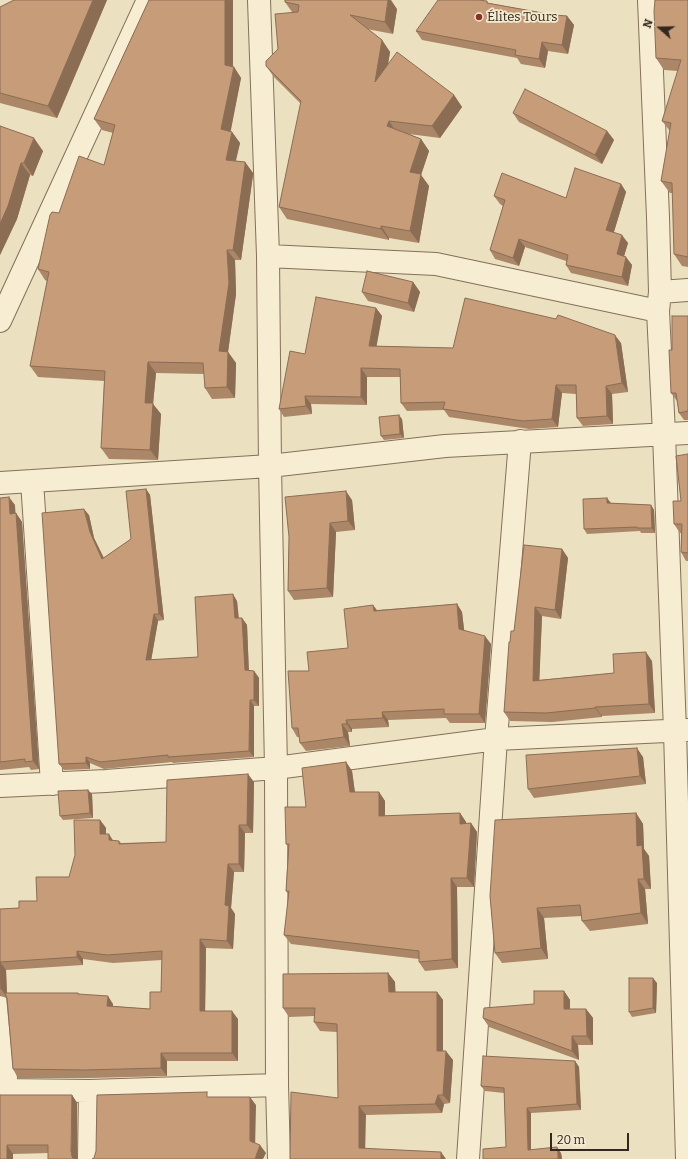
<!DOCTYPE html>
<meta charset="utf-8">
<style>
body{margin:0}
#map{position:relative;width:688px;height:1159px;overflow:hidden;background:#ebe0c0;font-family:Bitter,serif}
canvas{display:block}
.north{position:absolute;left:640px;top:8px;width:40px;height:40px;-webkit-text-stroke:3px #f3eacf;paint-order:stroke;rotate:290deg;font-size:11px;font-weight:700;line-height:16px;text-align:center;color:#33281d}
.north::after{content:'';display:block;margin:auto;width:14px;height:18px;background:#33281d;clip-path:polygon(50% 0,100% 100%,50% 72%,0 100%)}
.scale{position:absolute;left:550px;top:1133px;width:79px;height:18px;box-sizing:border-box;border:2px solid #33281d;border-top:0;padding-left:5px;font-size:12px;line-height:14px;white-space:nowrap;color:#33281d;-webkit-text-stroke:3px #f3eacf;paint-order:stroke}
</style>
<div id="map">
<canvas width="688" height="1159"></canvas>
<div class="north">N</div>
<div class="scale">20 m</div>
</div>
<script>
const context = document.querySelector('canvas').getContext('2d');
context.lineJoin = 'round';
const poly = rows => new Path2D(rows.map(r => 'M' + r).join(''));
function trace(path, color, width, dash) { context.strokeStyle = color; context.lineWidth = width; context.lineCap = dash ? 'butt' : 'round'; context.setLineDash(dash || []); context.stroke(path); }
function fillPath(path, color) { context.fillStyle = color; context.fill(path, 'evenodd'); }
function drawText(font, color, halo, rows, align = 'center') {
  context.font = font + ' Bitter,serif'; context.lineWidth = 3.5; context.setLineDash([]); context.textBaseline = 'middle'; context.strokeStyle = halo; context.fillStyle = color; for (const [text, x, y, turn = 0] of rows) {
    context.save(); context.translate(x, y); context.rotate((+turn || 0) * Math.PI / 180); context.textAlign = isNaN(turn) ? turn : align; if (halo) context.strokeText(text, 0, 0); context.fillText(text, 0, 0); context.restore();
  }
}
const minor = poly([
 [259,0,268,256,270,466,276,768,277,1085,279,1159],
 [649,0,658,217,660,292,658,311,664,434,675,731,687,1159],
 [268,256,436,264,658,311],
 [660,292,688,290],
 [0,321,148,0],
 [32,481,52,784],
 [0,483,270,466,445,446,688,433],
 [0,786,106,781,276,768,496,739,688,730],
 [0,1007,7,1091],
 [0,1090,90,1091,277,1085],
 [89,1159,90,1091],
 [468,1159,496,739,520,441]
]);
trace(minor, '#837159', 24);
trace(minor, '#f6edd2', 22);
fillPath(poly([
 [14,0,107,0,57,118,0,103,0,7],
 [149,0,233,0,233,67,234,67,241,78,230,132,232,132,240,143,236,161,245,162,253,173,253,175,241,260,235,260,236,294,228,352,236,363,235,398,212,399,205,388,204,374,156,373,153,404,161,414,158,460,109,459,101,448,104,381,38,377,30,366,47,281,45,280,38,269,59,213,104,165,113,133,102,130,94,119],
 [688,0,688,267,682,266,674,254,673,193,670,193,661,181,670,131,662,121,678,71,664,70,656,58],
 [487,1,488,3,554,15,567,16,574,25,568,54,548,51,545,68,521,64,517,58,422,40,416,31],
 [285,2,397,9,393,34,367,29,382,40,390,52,388,64,454,95,462,107,440,138,409,134,421,139,429,151,421,175,429,186,419,243,389,238,389,240,287,219,279,207,301,104,274,77,266,66,278,49,292,12],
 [513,113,607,131,614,140,602,164,519,122],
 [0,126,43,151,33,176,30,175,17,219,0,255],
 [621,184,626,192,614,232,628,243,624,256,632,265,628,286,571,273,566,265,566,261,525,247,519,266,495,259,490,250,503,206,500,204,494,196,566,198],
 [413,282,420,292,414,312,368,301,362,292],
 [376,308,382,316,376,346,453,348,621,343,628,392,612,394,613,424,583,426,577,418,576,394,562,393,558,427,529,429,449,417,444,410,407,411,401,403,400,377,367,377,367,405,311,404,312,414,284,417,279,409,305,354],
 [688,316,688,420,684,420,679,413,677,401,671,393],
 [402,419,404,438,384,440,381,436],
 [688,454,688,561,686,561,681,552,681,533,680,533,674,524,681,501],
 [146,489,150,495,164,620,158,621,151,660,198,657,237,601,239,618,242,618,247,625,249,671,254,671,259,678,259,706,254,706,254,757,173,763,172,762,104,769,90,763,90,769,64,770,59,764,89,515,94,538,104,558,131,539],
 [0,498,15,505,15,513,16,513,22,522,39,769,31,770,29,767,0,770],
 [352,500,355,530,336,532,333,597,294,600,288,591,289,537],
 [611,503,651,505,654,510,655,533,641,533,640,531,587,534,584,529],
 [562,549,568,558,561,619,542,616,539,680,614,673,652,661,655,713,602,716,602,717,552,722,510,721,504,712,510,642,514,631],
 [457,604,462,612,464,630,491,644,485,723,450,723,446,718,388,720,389,727,352,729,352,732,348,732,350,746,306,751,300,743,299,737,297,737,292,728,309,671,348,648,373,605,377,610],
 [643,757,646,784,534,798,528,789],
 [346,762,352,771,355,792,379,792,385,801,385,816,460,813,466,822,466,823,471,823,477,832,474,887,457,887,458,968,425,971,419,962,419,959,291,944,284,935,289,895,286,891,288,847,286,844,306,807],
 [254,782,253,833,245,833,244,872,234,872,231,908,235,914,233,949,206,948,205,1011,238,1019,238,1061,167,1061,167,1076,90,1078,18,1078,13,1069,6,997,0,995,0,909,19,908,37,901,69,877,100,820,106,828,106,834,113,841,119,841,121,843,166,842],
 [83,959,113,963,162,960,161,992,150,1009,113,1006,113,1004,79,994,78,993,7,993,6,970,83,965],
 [92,794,93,818,63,820,60,816],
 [636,813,643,824,644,849,649,856,651,889,645,889,648,924,590,931,582,921,582,916,544,918,548,959,502,963,495,953,490,896],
 [388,973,395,982,395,992,437,992,443,1000,443,1051,453,1060,450,1103,444,1104,442,1113,366,1115,290,1159,338,1098,337,1032,320,1031,314,1022,314,1016,289,1017,283,1008],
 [657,983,656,1013,632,1017,629,1012],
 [564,991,570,1000,570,1009,586,1009,593,1018,593,1045,578,1045,579,1060,489,1027,483,1018,534,1004],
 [575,1061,579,1067,581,1110,531,1113,531,1150,561,1153,562,1159,483,1159,506,1147,504,1093,485,1091,481,1086],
 [2,1095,72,1095,77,1103,48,1153,13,1154,0,1159]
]), '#ab8667');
fillPath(poly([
 [93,0,107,0,57,118,48,106],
 [225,0,233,0,233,72,234,67,241,78,229,140,221,129,225,65],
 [388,0,391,0,397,9,393,34,385,22],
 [567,16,574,25,568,54,562,45],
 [382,40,390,52,383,94,375,82],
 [542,42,548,51,545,68,539,59],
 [454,95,462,107,440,138,432,126],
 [389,121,397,133,387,126],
 [607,131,614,140,602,164,595,155],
 [232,132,240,143,233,171,226,160],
 [34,138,43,151,33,176,24,163],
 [421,139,429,151,421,175,429,186,419,243,410,231,410,172],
 [245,162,253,173,253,175,241,260,233,250],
 [21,163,30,175,17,219,0,255,0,224],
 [621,184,626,192,612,238,606,230],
 [381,226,389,238,389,240,381,229],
 [622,235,628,243,622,263,617,254],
 [519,239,525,247,519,266,513,258],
 [227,250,235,260,236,294,228,352,236,363,235,398,227,387,219,351],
 [626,257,632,265,628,286,622,277],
 [413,282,420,292,414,312,408,303],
 [376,308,382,316,375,355,369,346],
 [615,335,621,343,628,392,622,383],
 [148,362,156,373,153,404,161,414,158,460,150,450,145,403],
 [361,368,367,377,367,405,361,397],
 [556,385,562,393,558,427,552,419],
 [606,386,612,394,613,424,607,416],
 [305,396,311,404,312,414,306,406],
 [399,415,402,419,404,438,400,434],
 [146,489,150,495,164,620,159,614],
 [346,491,352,500,355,530,348,521],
 [9,497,15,505,16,522,10,514],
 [607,498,611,503,611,508,607,503],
 [651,505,654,510,655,533,652,528],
 [84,509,89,515,94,538,107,565,102,559,90,532],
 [16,513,22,522,39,769,33,761],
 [330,523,336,532,333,597,327,588],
 [562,549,568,558,561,619,555,610],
 [233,594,237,601,239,625,235,618],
 [457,604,462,612,465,637,459,629],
 [373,605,379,614,374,611],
 [535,607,542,616,539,690,533,681],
 [154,614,158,621,150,667,146,660],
 [242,618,247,625,249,677,245,670],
 [485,636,491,644,485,723,479,714],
 [646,652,652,661,655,713,649,704],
 [254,671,259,678,259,706,254,700],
 [250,700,254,706,254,757,249,751],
 [595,707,602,716,602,717,595,708],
 [382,712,388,720,389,727,383,718],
 [346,720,352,729,352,732,347,724],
 [342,724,348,732,350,746,344,737],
 [637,748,643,757,646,784,640,776],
 [86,757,90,763,90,769,86,763],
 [346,762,352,771,356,801,350,792],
 [248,774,254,782,253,833,247,825],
 [88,790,92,794,93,818,90,813],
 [379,792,385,801,385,825,379,816],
 [460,813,466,822,466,833,460,824],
 [636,813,643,824,644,849,649,856,651,889,644,879,637,846],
 [100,820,106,828,106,842,100,834],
 [471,823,477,832,474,887,467,878],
 [239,825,245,833,244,872,239,864],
 [109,834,114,842,109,840],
 [228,864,234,872,231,908,235,914,233,949,227,941,225,905],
 [451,878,457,887,458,968,452,959],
 [638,879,645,889,648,924,641,913],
 [537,908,544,918,548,959,541,948],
 [200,939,206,948,205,1019,200,1011],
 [77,951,83,959,83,965,77,957],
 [0,962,6,970,7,997,1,989],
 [388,973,395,982,396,1001,389,992],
 [653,978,657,983,656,1013,653,1008],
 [564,991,570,1000,570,1018,564,1009],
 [437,992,443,1000,443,1060,437,1051],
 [108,996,113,1004,113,1014,107,1006],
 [586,1009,593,1018,593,1045,587,1036],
 [232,1011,238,1019,238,1061,232,1053],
 [572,1036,578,1045,579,1060,572,1051],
 [446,1051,453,1060,450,1103,443,1095],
 [161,1053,167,1061,167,1076,161,1068],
 [575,1061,579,1067,581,1110,577,1104],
 [72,1095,77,1103,77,1159,74,1159,72,1157,71,1151],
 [438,1095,444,1104,442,1113,435,1104],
 [250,1097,256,1105,255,1150,250,1141],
 [359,1106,366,1115,365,1157,359,1148],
 [527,1108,531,1113,531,1156,528,1150],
 [7,1145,13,1154,13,1159,7,1159],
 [260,1145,266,1153,263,1159,255,1159],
 [557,1147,561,1153,562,1159,558,1159],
 [441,1152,446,1159,441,1159]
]), '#8b6d54');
const building = poly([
 [14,0,93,0,48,106,0,93,0,7,14,0],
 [149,0,225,0,225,65,234,67,221,129,232,132,226,160,245,162,245,165,233,250,227,250,229,283,219,351,228,352,227,387,205,388,203,363,148,362,145,403,153,403,150,450,101,448,105,371,30,366,49,272,38,269,50,215,52,212,59,213,79,156,104,165,115,125,94,119,149,0],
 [285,0,388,0,385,22,350,15,382,40,375,82,397,52,454,95,432,126,389,121,387,126,421,139,410,172,421,174,410,231,381,226,381,229,279,207,301,101,266,66,266,61,278,49,275,14,298,12,299,5,285,2,285,0],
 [438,0,478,0,487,1,487,3,554,15,567,16,562,45,542,42,539,59,515,55,516,50,416,31,438,0],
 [655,0,688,0,688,257,674,254,672,183,661,181,671,123,662,121,681,60,656,58,654,11,655,0],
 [525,89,607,131,595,155,513,113,525,89],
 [0,126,34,138,24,163,21,163,8,206,0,224,0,126],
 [575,168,621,184,606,230,622,235,617,254,626,257,622,277,566,265,568,255,519,239,513,258,490,250,505,200,494,196,502,173,566,198,575,168],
 [367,271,413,282,408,303,362,292,367,271],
 [316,297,376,308,369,346,453,348,465,298,556,319,558,315,615,335,622,383,606,386,607,416,577,418,576,385,556,385,552,419,523,421,443,409,445,402,401,403,400,369,361,368,361,397,305,396,306,406,279,409,290,351,305,354,316,297],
 [672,316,688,316,688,411,679,413,676,393,671,393,669,350,672,350,672,316],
 [399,415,400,434,381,436,379,417,399,415],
 [688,454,688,553,681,552,682,524,674,524,673,501,681,501,676,456,688,454],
 [146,489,159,614,154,614,146,660,198,657,195,597,233,594,235,618,242,618,245,670,254,671,254,700,250,700,249,751,168,757,168,755,100,762,86,757,86,763,59,764,42,513,84,509,90,532,102,559,131,539,126,491,146,489],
 [346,491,348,521,330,523,327,588,288,591,289,537,285,497,346,491],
 [9,497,10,514,16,513,33,761,25,762,25,759,0,762,0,498,9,497],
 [607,498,607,503,651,505,652,528,637,528,637,527,584,529,583,499,607,498],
 [524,545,562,549,555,610,535,607,533,681,614,673,613,654,646,652,649,704,595,707,595,708,546,713,504,712,509,642,510,642,511,631,514,631,524,545],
 [457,604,459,629,485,636,479,714,444,714,444,709,382,712,383,718,346,720,347,724,342,724,344,737,300,743,298,728,292,728,288,671,309,671,307,652,348,648,344,609,373,605,374,611,457,604],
 [637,748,640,776,528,789,526,755,637,748],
 [346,762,350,792,379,792,379,816,460,813,460,824,471,823,467,878,451,878,452,959,419,962,419,951,284,935,289,891,286,891,289,844,286,844,285,807,306,807,302,768,346,762],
 [248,774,247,825,239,825,239,864,228,864,225,905,229,906,227,941,200,939,200,1011,232,1011,232,1053,161,1053,161,1068,84,1070,13,1069,7,998,5,993,78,993,78,994,108,996,107,1006,150,1009,150,992,161,992,162,951,107,955,77,951,77,957,0,962,1,989,0,988,0,909,19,908,19,901,37,901,36,877,69,877,75,855,74,820,100,820,100,834,109,834,109,840,119,841,119,844,166,842,167,780,248,774],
 [88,790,90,813,60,816,58,791,88,790],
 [636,813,637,846,642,845,644,879,638,879,641,913,582,921,580,905,537,908,541,948,495,953,490,896,495,820,636,813],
 [388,973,389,992,437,992,437,1051,446,1051,443,1095,438,1095,435,1104,359,1106,359,1148,441,1152,441,1159,290,1159,291,1092,338,1098,337,1024,314,1022,315,1008,283,1008,283,974,388,973],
 [629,978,653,978,653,1008,629,1012,629,978],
 [534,991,564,991,564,1009,586,1009,587,1036,572,1036,572,1051,483,1018,484,1008,534,1004,534,991],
 [483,1056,575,1061,577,1104,527,1108,528,1150,557,1147,558,1154,558,1159,483,1159,483,1149,506,1147,504,1088,481,1086,483,1056],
 [207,1092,207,1097,250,1097,250,1141,260,1145,255,1159,92,1159,94,1158,96,1151,97,1095,207,1092],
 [0,1095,72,1095,71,1151,72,1157,74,1159,48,1159,48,1145,7,1145,7,1159,0,1159,0,1095]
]);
fillPath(building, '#c79c78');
trace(building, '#8b6d54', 1);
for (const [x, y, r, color] of [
 [479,17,4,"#8e2f2c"]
]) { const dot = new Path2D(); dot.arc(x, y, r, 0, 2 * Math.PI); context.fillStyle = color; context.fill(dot); trace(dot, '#f3eacf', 1.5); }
drawText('13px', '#33281d', '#f3eacf', [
 ["Élites Tours",487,17]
], 'left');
</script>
